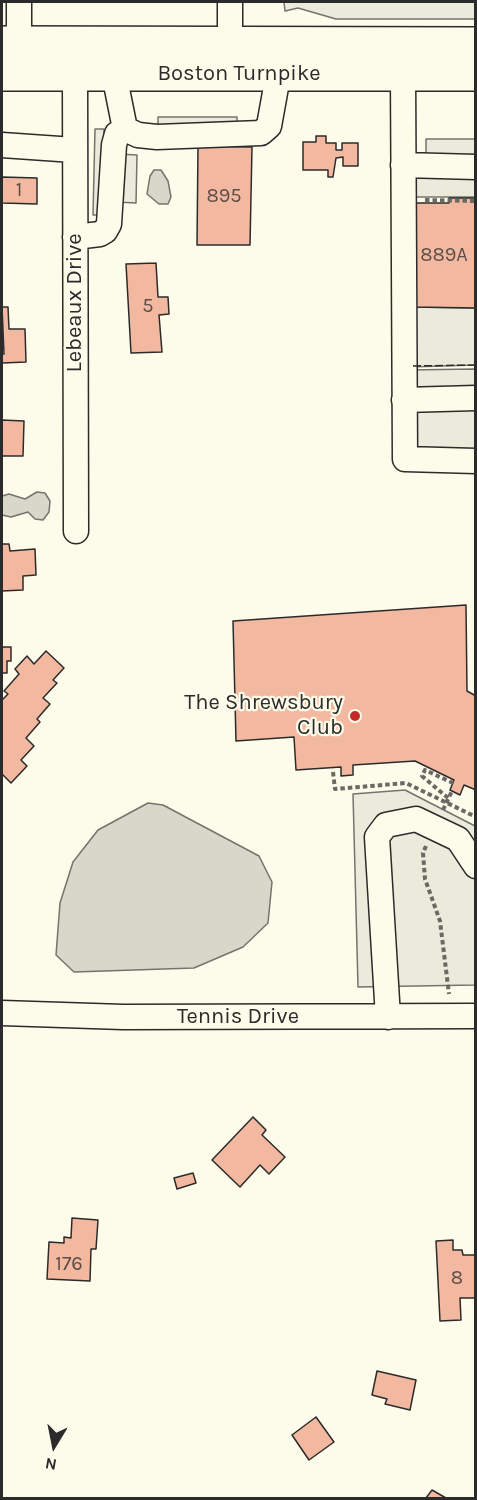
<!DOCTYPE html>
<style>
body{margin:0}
#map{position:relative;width:477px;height:1500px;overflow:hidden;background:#fdfbea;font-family:Karla,sans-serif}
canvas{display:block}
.frame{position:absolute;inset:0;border:3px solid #2b2b2b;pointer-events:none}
.north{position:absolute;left:24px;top:1416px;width:60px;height:60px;-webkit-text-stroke:4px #fdfbea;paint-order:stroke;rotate:190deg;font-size:16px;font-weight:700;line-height:24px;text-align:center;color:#2b2b2b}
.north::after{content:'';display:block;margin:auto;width:21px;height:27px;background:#2b2b2b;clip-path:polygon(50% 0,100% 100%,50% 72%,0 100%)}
</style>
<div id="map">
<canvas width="477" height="1500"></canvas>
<div class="frame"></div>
<div class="north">N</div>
</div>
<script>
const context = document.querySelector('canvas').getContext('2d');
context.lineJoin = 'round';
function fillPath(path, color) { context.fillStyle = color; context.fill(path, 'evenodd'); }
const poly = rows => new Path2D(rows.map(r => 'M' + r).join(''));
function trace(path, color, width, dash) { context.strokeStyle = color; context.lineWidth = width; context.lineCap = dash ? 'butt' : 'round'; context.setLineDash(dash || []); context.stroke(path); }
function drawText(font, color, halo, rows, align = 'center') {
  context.font = font + ' Karla,sans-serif'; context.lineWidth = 4.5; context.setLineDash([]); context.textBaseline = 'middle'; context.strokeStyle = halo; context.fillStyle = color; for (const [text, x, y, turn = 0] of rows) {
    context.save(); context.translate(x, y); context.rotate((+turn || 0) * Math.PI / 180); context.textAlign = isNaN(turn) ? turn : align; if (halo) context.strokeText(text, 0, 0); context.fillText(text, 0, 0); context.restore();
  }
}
const green = poly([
 [409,307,475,308,475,365,409,367,409,307]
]);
fillPath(green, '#ecebdb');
trace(green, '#74746e', 1.5);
const parking = poly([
 [284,2,475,2,475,19,336,19,298,8,285,11,284,2],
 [158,117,237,117,237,127,158,126,158,117],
 [95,129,104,129,102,215,93,215,95,129],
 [426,139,475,139,475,197,412,197,412,180,426,155,426,139],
 [118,154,137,155,136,203,116,202,118,154],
 [475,369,475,451,408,452,407,370,475,369],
 [405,790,475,826,475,985,358,987,353,794,405,790]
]);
fillPath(parking, '#eceadb');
trace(parking, '#74746e', 1.5);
const water = poly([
 [154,170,161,170,168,181,171,197,168,204,159,204,147,194,150,176,154,170],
 [37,492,45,493,50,501,49,512,43,520,35,519,28,512,11,517,2,515,2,496,9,494,25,499,37,492],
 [148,803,163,805,259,856,272,882,268,923,243,947,194,968,74,972,56,955,60,903,73,862,98,830,148,803]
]);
fillPath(water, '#d8d7c9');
trace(water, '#74746e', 1.5);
const building = poly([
 [316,136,326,136,326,143,336,143,336,150,342,150,342,143,358,143,358,166,343,166,343,157,336,158,333,177,328,177,328,170,303,170,303,142,316,142,316,136],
 [198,146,252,147,250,245,197,245,198,146],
 [2,177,37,178,37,204,2,203,2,177],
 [449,198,476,198,476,308,412,307,412,203,449,203,449,198],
 [156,263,158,297,168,297,169,314,159,315,162,352,131,353,126,264,156,263],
 [2,307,8,307,9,329,25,329,26,362,2,363,2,354,4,354,2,307],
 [2,420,24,421,23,456,2,456,2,420],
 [2,544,9,544,10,551,35,549,36,575,23,576,23,590,2,591,2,544],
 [466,605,467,691,476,696,476,790,464,785,460,795,450,790,454,780,415,761,353,765,353,775,341,776,341,767,296,770,294,737,236,741,233,621,466,605],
 [2,647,11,647,11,661,7,661,7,673,2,673,2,647],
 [46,651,64,668,53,680,57,683,43,698,50,704,37,719,40,722,26,738,34,746,21,760,27,766,11,783,2,774,2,700,8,694,4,691,19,674,15,669,27,656,34,664,46,651],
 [253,1117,266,1130,262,1135,285,1157,269,1174,260,1165,240,1187,212,1160,253,1117],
 [193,1173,196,1183,177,1189,174,1178,193,1173],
 [72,1218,98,1220,96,1249,91,1249,90,1281,47,1279,49,1242,64,1243,64,1237,71,1238,72,1218],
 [453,1240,453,1250,462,1250,463,1255,475,1255,476,1298,460,1298,461,1320,440,1321,436,1241,453,1240],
 [377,1371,416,1380,410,1410,385,1404,387,1399,372,1395,377,1371],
 [316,1417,334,1442,309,1460,292,1435,316,1417],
 [432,1490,446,1498,426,1498,432,1490]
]);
fillPath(building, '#f2b8a0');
trace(building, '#2b2b2b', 1.5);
const minor = poly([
 [19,43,19,2],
 [230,43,230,2],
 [403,73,405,459,476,461],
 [75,74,76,531],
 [114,74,125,129,138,135,157,137,261,133,269,126,278,76],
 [2,145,74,150],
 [403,165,476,167],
 [75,237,100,234,105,231,109,224,114,145,117,134,125,129],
 [404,400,476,398],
 [2,1013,123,1017,476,1016],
 [388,1017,377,837,386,825,416,819,458,839,476,866]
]);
const highway = poly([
 [2,43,476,44],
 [2,74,476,74]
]);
trace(minor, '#2b2b2b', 27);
trace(highway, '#2b2b2b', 36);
trace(poly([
 [425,200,476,201],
 [333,772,335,789,406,783,476,817],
 [448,798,422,776,425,770,453,783],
 [443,810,452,791],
 [426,846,423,853,425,879,440,921,449,994]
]), '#6a6964', 4, [4.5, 3]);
trace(minor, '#fdfbea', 24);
trace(highway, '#fdfbea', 33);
trace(poly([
 [413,366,476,365]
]), '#2b2b2b', 1.5, [8, 3]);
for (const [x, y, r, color] of [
 [355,716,6,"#c62828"]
]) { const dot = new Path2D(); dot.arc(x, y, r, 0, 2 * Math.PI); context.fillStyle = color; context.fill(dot); trace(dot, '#fdfbea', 2); }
drawText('20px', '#5d4e48', null, [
 ["1",19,190],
 ["895",224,196],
 ["889A",444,255],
 ["5",148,306],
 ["176",69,1264],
 ["8",457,1278]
]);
drawText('22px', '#2b2b2b', '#fdfbea', [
 ["Boston Turnpike",239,74],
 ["Lebeaux Drive",75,303,-90],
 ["Tennis Drive",238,1017]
]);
drawText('22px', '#2b2b2b', '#fdfbea', [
 ["The Shrewsbury",343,703],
 ["Club",343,728]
], 'right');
</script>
